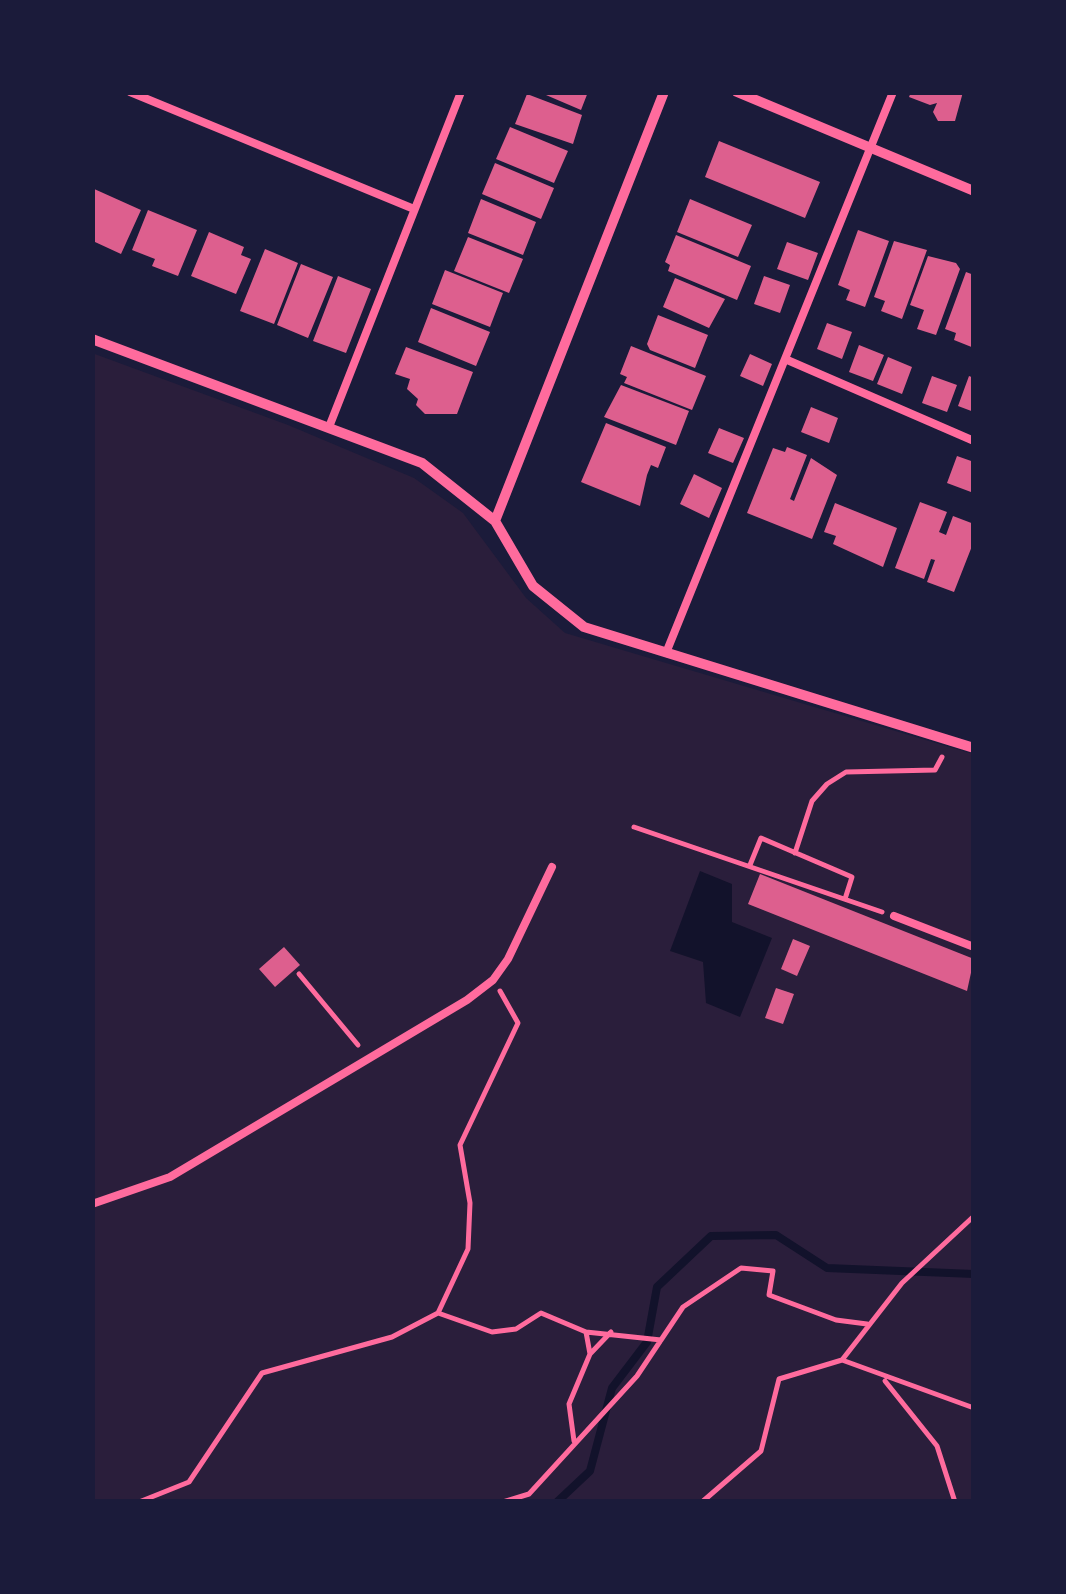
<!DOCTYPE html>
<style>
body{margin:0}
#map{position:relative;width:1066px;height:1594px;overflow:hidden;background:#1b1b3a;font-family:"Work Sans",sans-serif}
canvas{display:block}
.frame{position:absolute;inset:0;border:95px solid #1b1b3a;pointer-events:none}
</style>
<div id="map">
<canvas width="1066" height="1594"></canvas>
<div class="frame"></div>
</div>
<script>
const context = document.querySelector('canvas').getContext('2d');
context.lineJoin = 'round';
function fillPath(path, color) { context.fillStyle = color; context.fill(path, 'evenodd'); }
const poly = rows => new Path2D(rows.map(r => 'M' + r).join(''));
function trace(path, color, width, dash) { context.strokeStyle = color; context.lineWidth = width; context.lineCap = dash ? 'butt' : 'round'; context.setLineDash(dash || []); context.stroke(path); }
fillPath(poly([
 [92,353,288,425,414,478,463,513,526,598,565,633,973,754,973,1501,93,1501]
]), '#2a1e3b');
fillPath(poly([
 [700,871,732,884,732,922,772,938,740,1017,706,1003,703,962,670,951]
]), '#12122b');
trace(poly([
 [557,1502,590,1471,612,1388,647,1342,657,1287,711,1236,776,1235,827,1268,974,1274]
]), '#12122b', 8);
fillPath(poly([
 [539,92,588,92,581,110],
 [911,92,963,92,955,121,938,121,933,112,937,103,930,105,909,97],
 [527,94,582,115,573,144,515,124],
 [510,127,568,151,554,183,496,159],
 [719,141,820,182,805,218,705,177],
 [495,163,554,188,541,219,482,194],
 [92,188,141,210,121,254,95,242],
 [481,199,536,222,523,255,468,233],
 [690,199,752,225,738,257,677,232],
 [148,210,197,230,178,276,152,266,155,259,132,250],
 [858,230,889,241,865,307,846,300,850,290,838,285],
 [209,232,244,247,241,255,251,259,236,294,191,276],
 [676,235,751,266,737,300,668,271,670,265,665,262],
 [468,237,523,259,509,293,454,271],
 [894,241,927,250,902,319,881,311,885,301,874,297],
 [787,242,818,253,808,280,777,269],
 [265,249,298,263,274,324,240,311],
 [928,256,956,263,960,269,936,335,917,329,924,310,910,305],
 [301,264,333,277,308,338,277,325],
 [445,270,503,293,490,327,432,304],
 [966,272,974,275,974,348,954,340,956,333,945,329],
 [338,276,371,289,346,353,313,341],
 [764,276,790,285,780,313,754,304],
 [675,278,725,299,709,328,663,307],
 [431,308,490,332,476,366,418,342],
 [658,315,708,335,695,368,650,350,647,344],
 [827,323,852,332,842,359,817,349],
 [859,345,884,355,873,381,849,372],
 [631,346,706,376,692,410,624,383,627,377,620,374],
 [406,347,473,372,457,414,425,414,416,405,418,399,407,389,410,379,395,374],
 [750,354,772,364,763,386,740,376],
 [888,357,912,367,902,394,877,384],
 [932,376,957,385,947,412,922,403],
 [969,376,974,378,974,412,958,406],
 [621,385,689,411,676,445,604,417],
 [811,407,838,418,829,443,801,432],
 [606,423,666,447,658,468,651,465,647,475,640,506,581,482],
 [719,428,744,438,733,463,708,453],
 [787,447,807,455,790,499,794,501,811,458,837,475,812,539,747,513,773,448,785,452],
 [957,456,974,462,971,492,947,483],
 [694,474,722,488,709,518,680,504],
 [920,502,947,512,939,532,946,535,953,516,974,524,974,541,954,592,927,582,935,560,931,559,924,579,895,568],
 [835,503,897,528,883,567,833,544,836,536,824,532],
 [760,874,974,959,967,991,748,904],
 [793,939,810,946,797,976,781,969],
 [284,947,300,965,275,987,259,969],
 [776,988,794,994,783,1024,765,1018]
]), '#dd5f8e');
trace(poly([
 [634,827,882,912],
 [795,853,812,801,827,784,846,772,935,770,942,757],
 [750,865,761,838,852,877,845,899],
 [299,974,358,1045],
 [438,1313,492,1332,516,1329,541,1313,586,1332,590,1354],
 [586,1332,661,1340],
 [842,1360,902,1283,974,1216],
 [885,1381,937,1446,955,1502],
 [574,1441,569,1404,590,1354,611,1332],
 [139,1502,189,1482,262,1373,392,1337,438,1313,468,1249,470,1203,460,1145,518,1023,500,991],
 [503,1502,529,1494,637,1376,683,1307,741,1268,773,1271,769,1295,836,1320,867,1324],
 [702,1502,761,1451,779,1379,842,1360,974,1408]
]), '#ff6b9d', 5);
trace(poly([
 [130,92,414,209],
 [785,359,974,441],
 [329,427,461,92],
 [666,653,893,92],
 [894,916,974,947],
 [92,1204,170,1177,467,1000,493,980,508,959,552,867]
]), '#ff6b9d', 8);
trace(poly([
 [737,92,974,191],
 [92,339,422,463,495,521,533,586,584,627,974,748],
 [495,521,664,92]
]), '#ff6b9d', 10);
</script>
